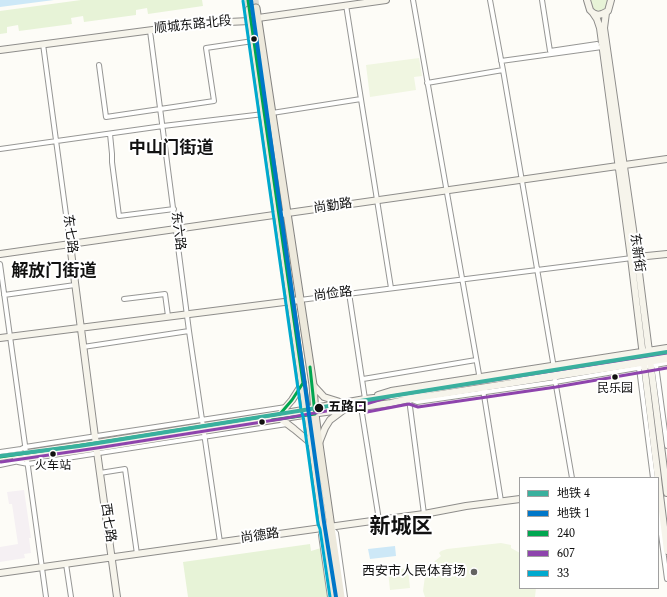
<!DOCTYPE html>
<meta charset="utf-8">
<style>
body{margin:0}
#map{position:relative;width:667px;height:597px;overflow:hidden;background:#fdfcf7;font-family:Spectral,"Noto Sans SC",serif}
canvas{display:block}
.legend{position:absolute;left:519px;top:477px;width:140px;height:112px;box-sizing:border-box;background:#fff;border:1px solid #a0a0a0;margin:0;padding:5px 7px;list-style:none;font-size:12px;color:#111}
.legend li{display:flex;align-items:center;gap:8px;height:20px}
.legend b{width:20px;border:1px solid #a0a0a0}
</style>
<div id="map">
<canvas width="667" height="597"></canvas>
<ul class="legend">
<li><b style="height:5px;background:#39b09e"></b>地铁 4</li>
<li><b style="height:5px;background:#0077c8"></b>地铁 1</li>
<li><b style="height:5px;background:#00a651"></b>240</li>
<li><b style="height:5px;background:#8e44ad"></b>607</li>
<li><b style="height:5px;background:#00a9ce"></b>33</li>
</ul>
</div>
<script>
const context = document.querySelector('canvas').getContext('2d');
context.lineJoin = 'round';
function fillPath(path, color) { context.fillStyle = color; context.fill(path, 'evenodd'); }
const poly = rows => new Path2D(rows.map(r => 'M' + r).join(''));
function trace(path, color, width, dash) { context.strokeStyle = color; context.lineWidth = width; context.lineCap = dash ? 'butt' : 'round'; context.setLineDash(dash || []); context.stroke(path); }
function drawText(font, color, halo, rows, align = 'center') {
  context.font = font + ' Spectral,"Noto Sans SC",serif'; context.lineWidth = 4; context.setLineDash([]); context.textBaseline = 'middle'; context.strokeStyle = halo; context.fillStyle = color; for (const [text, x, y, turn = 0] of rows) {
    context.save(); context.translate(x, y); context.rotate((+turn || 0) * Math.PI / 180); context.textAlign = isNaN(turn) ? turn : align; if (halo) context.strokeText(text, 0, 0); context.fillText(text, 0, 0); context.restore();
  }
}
fillPath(poly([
 [24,490,31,538,29,538,31,553,24,554,25,558,0,562,0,547,18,544,12,504,9,504,7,492]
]), '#f5f0f3');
fillPath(poly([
 [81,0,202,0,203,6,148,14,147,8,136,10,136,15,84,22,83,16,71,18,72,24,19,31,18,25,7,27,7,33,0,34,0,11],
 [591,0,607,0,606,7,604,10,601,11,594,10,593,8],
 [310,544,311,551,321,548,328,597,188,597,183,562]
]), '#e7f3d7');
fillPath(poly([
 [419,58,422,76,414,77,416,90,370,97,366,65],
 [501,543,511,545,511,548,520,553,520,588,536,588,535,597,425,597,423,591,425,576,435,561,441,556,439,553,441,551,447,549],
 [408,568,410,588,390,590,388,571]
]), '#f0f6e1');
fillPath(poly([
 [0,0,54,0,0,7],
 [395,546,396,556,370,559,368,549]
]), '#cde8f7');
trace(poly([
 [248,0,249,10],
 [255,0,256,8]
]), '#dad9d4', 7, [7, 3.5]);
const street = poly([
 [413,0,480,380],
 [490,0,503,70,554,368],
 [542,0,550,51,597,44],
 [346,5,391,288],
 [150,31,189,331,220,542],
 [43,44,70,244],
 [501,61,602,47],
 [99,65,106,117,214,101,206,48,253,41],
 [427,83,503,70],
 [110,134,112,154,112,162,119,216,174,209],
 [0,149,163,126,272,113,361,99],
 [0,264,46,597],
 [349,293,365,399],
 [4,295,75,285],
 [124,299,165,294,168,316],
 [300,300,632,258],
 [83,347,189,331],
 [656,365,667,446],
 [639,368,653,478],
 [363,379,476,360],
 [555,380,572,478],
 [483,389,501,501],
 [361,407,379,520],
 [0,452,21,449,25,447,286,407],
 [18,462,28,464,287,424],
 [0,465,19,461],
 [100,473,125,469,137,554],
 [658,512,667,579],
 [424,514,409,399,417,402,555,382,667,363],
 [331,528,336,533,345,597],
 [324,530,321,535,330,597],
 [66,564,71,597]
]);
const secondary = poly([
 [587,0,590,10,593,13,598,15,602,14,608,11,611,0],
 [593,13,597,19,600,28,631,258,658,478],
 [606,13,604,28,637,257,667,493],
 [0,50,206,23,250,21,258,18,386,0],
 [70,244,95,437,117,597],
 [0,254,667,159],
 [637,257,667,254],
 [0,338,300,300],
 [313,385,324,397,340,402],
 [378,395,391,391,667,348],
 [280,414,292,400,303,383],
 [281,419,294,429,312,444],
 [319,443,325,428,330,420,342,411],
 [0,457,96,443,280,414,365,399,391,396,480,381,554,371,667,353],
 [16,458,27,458,97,448,297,416,391,403,409,399,667,359],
 [658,479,667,551],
 [0,573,379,520,424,514,466,506,520,499]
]);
const primary = poly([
 [256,8,313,385,315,414,319,444,341,597],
 [249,10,306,409,308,415,323,523,325,528,335,597]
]);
trace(street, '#979795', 6);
trace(secondary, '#8e8d8b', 8);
trace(primary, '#858482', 9);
trace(street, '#fffffe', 4);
trace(secondary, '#f6f4eb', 6);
trace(primary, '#ede9dc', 7);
trace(poly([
 [272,420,315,414,310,367],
 [0,457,96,443,280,414,292,400,303,383,248,0]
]), '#00a651', 3);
trace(poly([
 [367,412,409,404,418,407,556,387,667,368],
 [1,462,97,448,281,419,366,404,392,396,667,353]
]), '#8e44ad', 3);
trace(poly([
 [243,1,301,410,303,416,318,524,320,529,330,597]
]), '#00a9ce', 3);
trace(poly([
 [0,456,79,446,667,352]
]), '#39b09e', 4);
trace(poly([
 [251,0,324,522,336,597]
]), '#0077c8', 4);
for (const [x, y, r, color] of [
 [254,39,3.5,"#111"],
 [615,377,3.5,"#111"],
 [319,408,5,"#111"],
 [262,422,3.5,"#111"],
 [53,454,3.5,"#111"],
 [474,572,4,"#646362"]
]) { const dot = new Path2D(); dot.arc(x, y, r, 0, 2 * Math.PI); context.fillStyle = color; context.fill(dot); trace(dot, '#fff', 1.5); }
drawText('12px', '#111', '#fff', [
 ["民乐园",615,390],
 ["火车站",53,467]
]);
drawText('13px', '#111', '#fff', [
 ["顺城东路北段",193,26,-6],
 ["尚勤路",333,207,-8],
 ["东六路",177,231,83],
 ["东七路",69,234,83],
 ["东新街",636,253,82],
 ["尚俭路",333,295,-7],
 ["西七路",107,523,82],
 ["尚德路",260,537,-8]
]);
drawText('bold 13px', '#111', '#fff', [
 ["五路口",328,408]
], 'left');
drawText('13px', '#111', '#fff', [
 ["西安市人民体育场",466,572]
], 'right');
drawText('bold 17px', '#111', '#fff', [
 ["中山门街道",171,150],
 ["解放门街道",54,273]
]);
drawText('bold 21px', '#111', '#fff', [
 ["新城区",401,529]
]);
</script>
